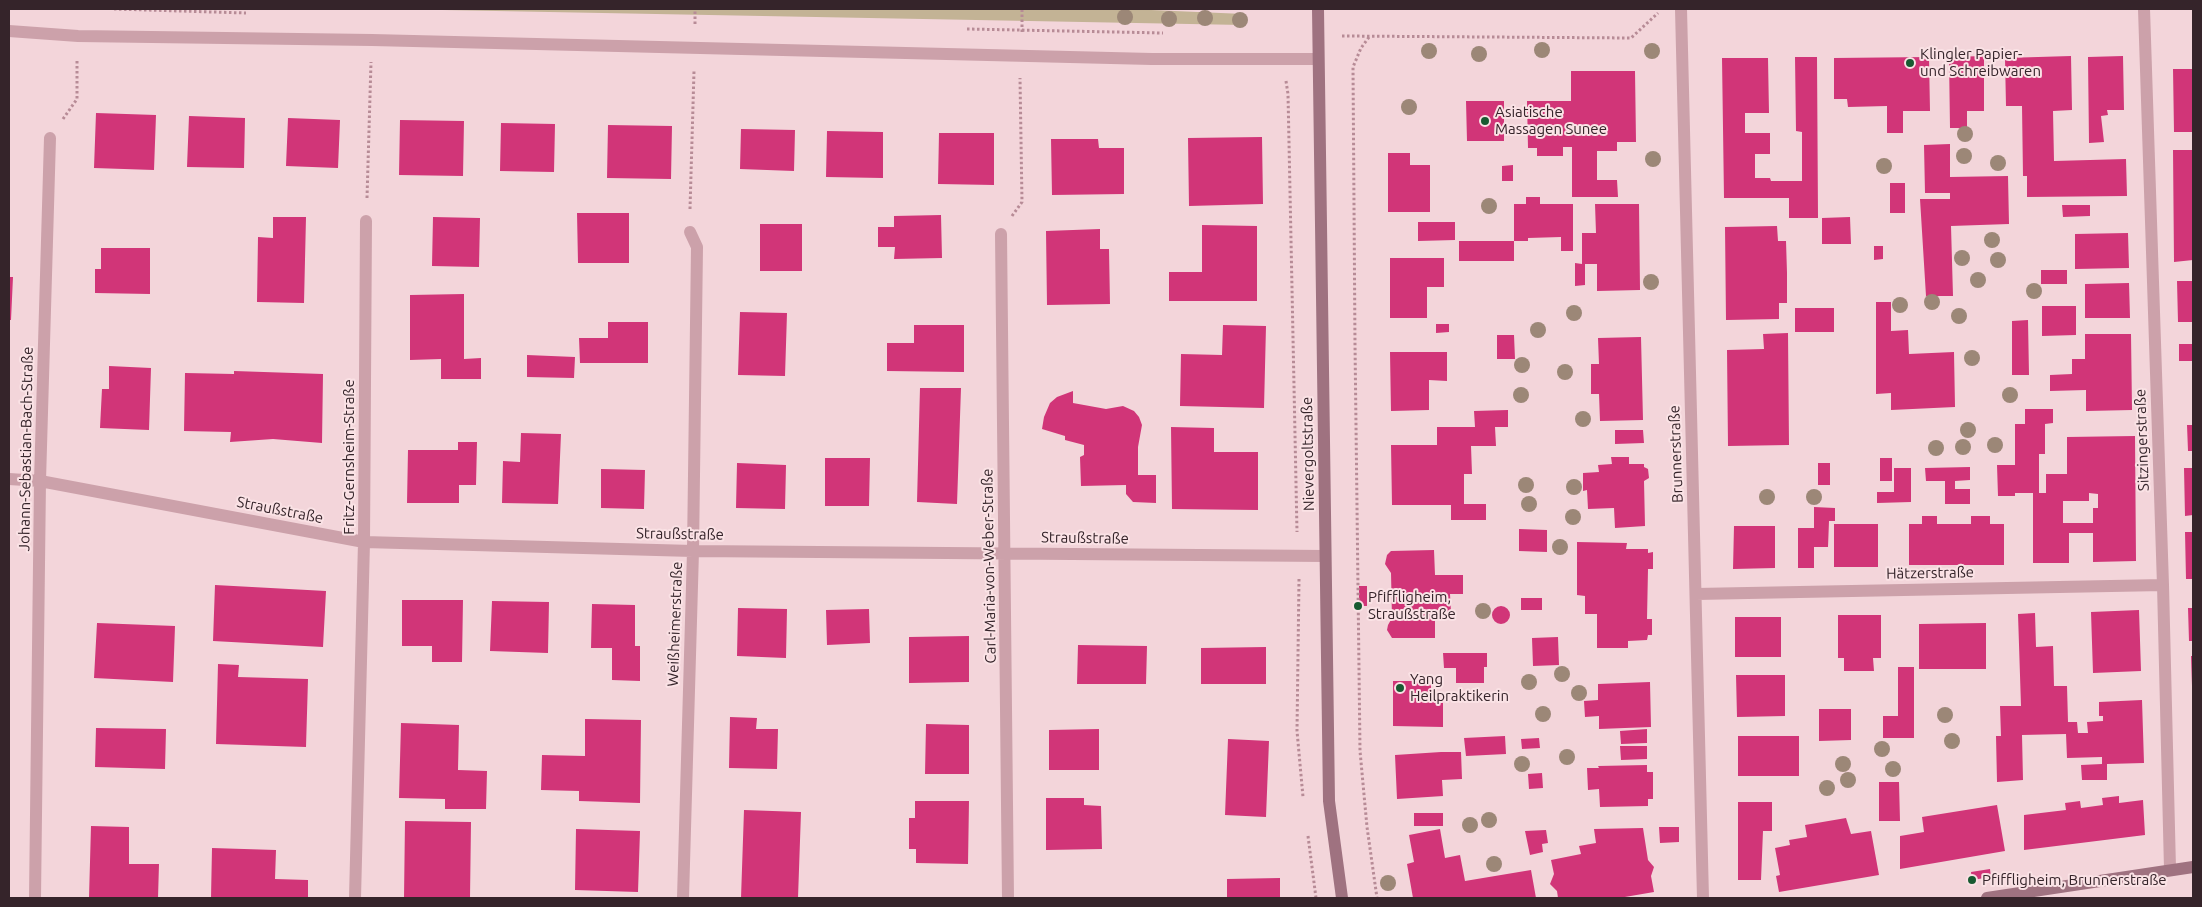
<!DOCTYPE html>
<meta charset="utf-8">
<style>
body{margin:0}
#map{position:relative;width:2202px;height:907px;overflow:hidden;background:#f3d5da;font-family:Ubuntu,sans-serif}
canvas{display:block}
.frame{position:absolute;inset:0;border:10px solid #35242a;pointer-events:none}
</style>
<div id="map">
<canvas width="2202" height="907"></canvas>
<div class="frame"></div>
</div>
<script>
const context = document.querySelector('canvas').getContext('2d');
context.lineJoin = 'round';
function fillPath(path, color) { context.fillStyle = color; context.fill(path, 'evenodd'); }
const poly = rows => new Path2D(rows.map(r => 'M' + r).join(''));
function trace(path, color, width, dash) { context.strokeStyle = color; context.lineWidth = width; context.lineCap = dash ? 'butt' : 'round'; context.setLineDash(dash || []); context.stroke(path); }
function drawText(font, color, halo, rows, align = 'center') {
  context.font = font + ' Ubuntu,sans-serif'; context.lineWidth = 4; context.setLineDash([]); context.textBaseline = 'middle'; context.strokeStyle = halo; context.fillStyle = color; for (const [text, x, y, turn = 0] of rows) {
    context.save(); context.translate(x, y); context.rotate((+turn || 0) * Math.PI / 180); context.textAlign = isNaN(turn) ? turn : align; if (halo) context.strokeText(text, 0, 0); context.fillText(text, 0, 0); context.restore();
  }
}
fillPath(poly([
 [389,9,1128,9,1244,14,1243,25]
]), '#c3b395');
fillPath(poly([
 [1984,56,1984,111,1967,111,1967,128,1950,128,1949,57],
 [2071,56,2072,110,2053,111,2054,161,2126,159,2127,196,2027,197,2027,176,2023,176,2022,106,2006,106,2005,58],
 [2123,56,2124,110,2107,110,2108,115,2101,116,2104,142,2089,143,2088,57],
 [1795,57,1817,57,1818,218,1789,218,1789,198,1724,198,1722,58,1768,58,1769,113,1745,113,1745,133,1770,133,1770,154,1755,154,1755,178,1770,178,1771,181,1802,181,1802,132,1796,131],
 [1929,57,1930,111,1903,111,1903,133,1887,133,1887,106,1848,107,1847,99,1834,99,1834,58],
 [2173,69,2193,69,2193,132,2174,132],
 [1571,71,1635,71,1636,142,1617,142,1617,151,1597,151,1597,180,1617,180,1618,197,1572,197,1572,147,1563,147,1563,156,1537,156,1537,148,1528,148,1527,101,1571,101],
 [1466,101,1504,101,1504,141,1467,141],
 [96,113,156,115,154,170,94,168],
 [189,116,245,118,244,168,187,167],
 [288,118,340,120,338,168,286,166],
 [400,120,464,121,463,176,399,175],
 [501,123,555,124,554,172,500,171],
 [608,125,672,126,671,179,607,178],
 [741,129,795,130,794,171,740,169],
 [827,131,883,132,883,178,826,177],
 [939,133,994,133,994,185,938,184],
 [1262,137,1263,204,1189,206,1188,138],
 [1051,139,1098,139,1099,148,1124,148,1124,194,1052,195],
 [1950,144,1950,177,2008,176,2009,224,1951,226,1953,296,1926,296,1920,199,1950,199,1950,193,1925,193,1924,145],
 [2173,150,2193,150,2193,260,2174,262],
 [1388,153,1410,153,1410,165,1430,165,1430,212,1388,212],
 [1513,165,1513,181,1502,181,1502,166],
 [1890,183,1905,183,1905,213,1890,213],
 [1526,197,1540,197,1540,204,1573,204,1573,251,1561,251,1561,237,1528,238,1528,241,1514,241,1514,204,1526,204],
 [1595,204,1639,204,1640,290,1597,291,1597,264,1585,264,1585,285,1575,286,1575,263,1582,264,1582,233,1596,233],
 [2062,205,2090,205,2090,216,2063,217],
 [577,213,629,213,629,263,578,263],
 [941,215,942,258,894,259,895,247,878,247,878,227,894,227,894,216],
 [273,217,306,217,304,303,257,302,258,237,273,238],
 [433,217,480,218,479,267,432,266],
 [1850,217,1851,244,1822,244,1822,218],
 [1418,222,1455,222,1455,240,1418,241],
 [760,224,802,224,802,271,760,271],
 [1202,225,1257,226,1257,301,1169,301,1169,272,1202,272],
 [1777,226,1778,241,1786,241,1787,273,1787,303,1779,303,1779,319,1726,320,1725,227],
 [1100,229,1100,249,1109,249,1110,304,1047,305,1046,231],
 [2128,233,2129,268,2075,269,2075,234],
 [1459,241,1514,241,1514,261,1459,261],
 [1874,246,1883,246,1883,259,1874,260],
 [101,248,150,248,150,294,95,293,95,269,101,269],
 [1390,258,1444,258,1444,287,1427,287,1427,318,1390,318],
 [2041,270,2067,270,2067,284,2041,284],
 [9,277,13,277,11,320,9,320],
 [2177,281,2193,281,2193,322,2178,322],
 [2129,283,2130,318,2085,318,2085,284],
 [464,294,464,359,481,358,481,379,441,379,441,359,410,360,410,295],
 [1876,302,1891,302,1891,331,1908,330,1909,354,1954,352,1955,407,1891,410,1891,393,1876,394],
 [2042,306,2076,306,2076,335,2042,336],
 [1795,308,1834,308,1834,332,1795,332],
 [740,312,787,313,785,376,738,375],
 [2028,320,2029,375,2012,375,2012,321],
 [608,322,648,322,648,363,580,363,579,338,608,338],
 [1436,324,1449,324,1449,332,1436,333],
 [914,325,964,325,964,372,887,371,887,343,914,343],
 [1223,325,1266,326,1264,408,1180,406,1181,354,1222,355],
 [1788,333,1789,445,1728,446,1727,350,1764,349,1763,334],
 [2085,334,2131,334,2132,410,2086,411,2086,390,2050,391,2050,375,2072,374,2072,359,2085,359],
 [1497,335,1514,335,1515,359,1497,359],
 [1641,337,1643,420,1600,421,1599,394,1591,394,1591,364,1599,364,1598,338],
 [2179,344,2193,344,2193,361,2179,361],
 [1390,352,1447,352,1447,381,1429,380,1429,410,1391,411],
 [527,355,575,357,574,378,527,377],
 [109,366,151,368,149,430,100,428,102,389,109,389],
 [234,371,323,374,322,443,273,439,230,442,231,432,184,431,185,373,234,374],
 [920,388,961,388,957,504,917,502],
 [1073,391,1073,403,1106,409,1123,406,1134,411,1139,417,1142,425,1138,447,1138,475,1156,475,1156,503,1133,502,1126,494,1126,485,1081,486,1080,457,1084,455,1084,445,1065,440,1065,436,1042,429,1044,417,1050,403,1057,397],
 [2025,409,2053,409,2053,423,2045,424,2045,454,2039,454,2039,493,2046,493,2046,474,2067,474,2067,437,2135,436,2136,561,2093,562,2093,533,2069,533,2069,563,2033,563,2033,493,2015,493,2015,496,1998,496,1997,465,2015,465,2015,424,2025,424],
 [2089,493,2098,494,2098,508,2093,508,2093,523,2063,523,2063,501,2089,501],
 [1508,410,1508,427,1495,427,1496,446,1471,446,1472,474,1464,474,1464,504,1486,504,1486,520,1451,520,1451,505,1392,505,1391,445,1437,445,1437,427,1475,427,1474,411],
 [2187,425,2193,425,2193,451,2188,451],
 [1171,427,1214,428,1214,452,1258,452,1258,510,1172,509],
 [1615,430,1643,430,1644,443,1615,444],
 [521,433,561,434,558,504,502,503,503,461,520,462],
 [458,442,477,442,476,485,459,485,459,503,407,503,408,450,458,450],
 [1611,457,1629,457,1629,464,1644,464,1644,467,1648,469,1649,478,1644,481,1645,526,1615,528,1614,508,1588,509,1587,490,1583,491,1583,473,1599,472,1598,465,1612,464],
 [825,458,870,458,869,506,825,506],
 [1880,458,1892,458,1892,481,1880,481],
 [737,463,786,465,785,509,736,508],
 [1818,463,1830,463,1830,485,1818,485],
 [1970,467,1970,480,1955,481,1955,489,1970,489,1970,504,1945,504,1945,481,1926,481,1925,468],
 [1894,468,1911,468,1911,502,1877,503,1877,492,1894,492],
 [2184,468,2193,468,2193,515,2185,516],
 [601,469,645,470,644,509,601,508],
 [1814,507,1835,508,1835,521,1829,521,1828,547,1814,547,1814,568,1798,568,1798,528,1814,528],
 [1922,516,1937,516,1937,524,1971,524,1971,516,1990,516,1990,524,2004,524,2004,565,1909,565,1909,524,1922,524],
 [1834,524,1878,524,1878,567,1834,567],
 [1734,526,1775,526,1775,568,1733,569],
 [1519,529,1547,530,1547,552,1519,551],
 [2185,532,2193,532,2193,579,2186,579],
 [1577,542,1627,543,1626,549,1648,549,1648,553,1653,552,1653,569,1648,569,1647,619,1652,619,1652,635,1648,635,1647,640,1628,641,1628,648,1597,648,1597,614,1585,614,1585,596,1577,595],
 [1434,550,1435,575,1463,575,1463,594,1450,594,1451,612,1435,612,1435,638,1392,638,1387,630,1388,625,1392,618,1391,573,1385,564,1387,555,1391,551],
 [215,585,326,591,323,647,213,641],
 [1359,586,1367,586,1367,606,1359,606],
 [1521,598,1542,598,1542,610,1521,610],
 [402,600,463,600,462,662,432,662,432,646,402,646],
 [492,601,549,602,548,653,490,651],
 [592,604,635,605,635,646,640,646,640,681,612,680,612,648,591,648],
 '1492 615a9 9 0 1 1 18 0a9 9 0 1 1-18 0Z',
 [738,608,787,609,786,658,737,656],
 [2188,608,2193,608,2193,641,2189,641],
 [869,609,870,643,827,645,826,610],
 [2139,610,2141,671,2093,673,2091,612],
 [2035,613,2036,647,2053,646,2054,686,2067,686,2068,722,2077,722,2078,733,2088,733,2087,722,2103,721,2103,716,2099,716,2099,702,2142,700,2144,763,2107,764,2107,780,2082,780,2081,765,2102,764,2102,757,2067,758,2066,734,2022,735,2023,780,1997,782,1996,736,2001,736,2000,706,2021,706,2018,614],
 [1838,615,1881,615,1881,658,1873,658,1874,671,1844,671,1844,658,1838,658],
 [1735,617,1781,617,1781,657,1735,657],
 [97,623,175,626,173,682,94,678],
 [1986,623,1986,669,1919,669,1919,624],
 [969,636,969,682,909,683,909,637],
 [1558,637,1559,665,1533,666,1532,638],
 [1078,645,1147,646,1146,684,1077,684],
 [1266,647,1266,684,1201,684,1201,648],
 [1443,653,1487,653,1487,667,1484,667,1484,683,1456,683,1456,668,1444,668],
 [2191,656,2193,656,2193,686,2192,686],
 [218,664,239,665,238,677,308,679,306,747,216,744],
 [1898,667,1914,667,1914,738,1883,738,1883,716,1898,716],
 [1736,675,1785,675,1785,716,1737,717],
 [1393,681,1431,681,1431,699,1443,699,1443,727,1393,726],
 [1650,682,1651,727,1599,729,1599,716,1585,717,1584,701,1598,700,1598,684],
 [1819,709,1851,709,1851,740,1819,741],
 [730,717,757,718,756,729,778,729,777,769,729,768],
 [585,719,641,720,640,803,579,801,579,791,541,790,542,755,585,756],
 [401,723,459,725,458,770,487,771,486,809,445,809,445,799,399,798],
 [926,724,969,725,969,774,925,774],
 [96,728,166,729,165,769,95,767],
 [1099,729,1099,770,1049,770,1049,730],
 [1647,729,1647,743,1621,744,1620,731],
 [1505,736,1506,754,1466,756,1464,738],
 [1738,736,1799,736,1799,776,1738,776],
 [1539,738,1540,748,1522,749,1521,739],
 [1228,739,1269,741,1266,817,1225,815],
 [1620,746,1647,746,1647,759,1621,760],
 [1441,752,1461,752,1462,779,1442,780,1443,796,1397,799,1395,755],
 [1647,765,1647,772,1653,772,1653,799,1648,799,1648,806,1600,807,1599,789,1588,790,1587,768,1599,768,1598,766],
 [1542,773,1543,788,1529,789,1528,774],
 [1879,782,1899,782,1900,821,1879,821],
 [2119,796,2119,803,2143,800,2145,835,2024,850,2024,815,2066,810,2065,803,2080,801,2081,808,2103,805,2102,798],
 [1046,798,1084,798,1084,805,1101,806,1102,849,1046,850],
 [915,801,969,801,968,864,916,863,916,849,909,849,909,818,915,818],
 [1738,802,1772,802,1772,831,1763,831,1761,880,1738,880],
 [1997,805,2005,851,1900,869,1900,836,1924,832,1922,817],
 [744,810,801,812,798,898,741,898],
 [1414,813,1443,813,1443,826,1414,826],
 [1846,818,1851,834,1871,831,1879,875,1779,892,1776,876,1780,875,1775,848,1790,845,1789,840,1807,837,1805,825],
 [405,821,471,822,470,898,404,898],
 [91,826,129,827,129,864,159,864,158,898,89,898],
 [1659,827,1679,827,1679,842,1660,843],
 [1643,828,1648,860,1654,867,1651,876,1654,892,1619,898,1558,898,1557,891,1550,884,1554,874,1551,860,1581,854,1579,846,1596,843,1594,829],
 [576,829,640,831,638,892,575,890],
 [1440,829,1445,858,1460,855,1465,881,1531,870,1536,898,1413,898,1407,864,1414,862,1409,835],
 [1546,830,1548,843,1542,844,1543,852,1530,855,1525,831],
 [212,848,276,850,275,879,308,880,308,898,211,898],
 [1990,869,1991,877,1972,880,1971,872],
 [1280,878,1280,898,1227,898,1227,879]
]), '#d13578');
trace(poly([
 [114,9,246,13],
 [695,24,695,9],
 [967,29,1163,33],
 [1022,32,1022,9],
 [1342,36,1631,38,1658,13],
 [1369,37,1361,48,1353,67,1355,344,1360,751,1367,827,1377,898],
 [1286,81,1288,94,1297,532],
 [63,119,77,99,77,59],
 [367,198,371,62],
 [690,209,694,71],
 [1012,216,1022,202,1020,78],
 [1299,579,1297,731,1303,797],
 [1308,836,1316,898]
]), '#b78b96', 3, [2.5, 2.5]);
trace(poly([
 [9,31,78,36,372,40,1152,59,1318,59]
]), '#cca1aa', 12);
trace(poly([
 [1681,9,1703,898],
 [2144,9,2163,585,2170,869],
 [1001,234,1008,898],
 [9,479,40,481,364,542,693,551,1325,556],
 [1696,594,2163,585],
 [35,898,40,481,50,138],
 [355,898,364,542,366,221],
 [683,898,693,551,697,247,690,232]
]), '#cca1aa', 12);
trace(poly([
 [1318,9,1329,801,1342,898],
 [1987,898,2193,867]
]), '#9f7280', 12);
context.fillStyle = '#9c8777';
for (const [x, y] of [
 [1125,17],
 [1205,18],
 [1169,19],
 [1240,20],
 [1542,50],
 [1429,51],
 [1652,51],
 [1479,54],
 [1409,107],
 [1965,134],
 [1964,156],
 [1653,159],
 [1998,163],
 [1884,166],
 [1489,206],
 [1992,240],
 [1962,258],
 [1998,260],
 [1978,280],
 [1651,282],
 [2034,291],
 [1932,302],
 [1900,305],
 [1574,313],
 [1959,316],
 [1538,330],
 [1972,358],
 [1522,365],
 [1565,372],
 [1521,395],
 [2010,395],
 [1583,419],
 [1968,430],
 [1995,445],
 [1963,447],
 [1936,448],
 [1526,485],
 [1574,487],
 [1767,497],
 [1814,497],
 [1529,504],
 [1573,517],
 [1560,547],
 [1483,611],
 [1562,674],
 [1529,682],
 [1579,693],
 [1543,714],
 [1945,715],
 [1952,741],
 [1882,749],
 [1567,757],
 [1522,764],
 [1843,764],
 [1893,769],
 [1848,780],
 [1827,788],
 [1489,820],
 [1470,825],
 [1494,864],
 [1388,883]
]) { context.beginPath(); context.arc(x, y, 8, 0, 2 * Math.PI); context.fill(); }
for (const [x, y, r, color] of [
 [1910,63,5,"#175a31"],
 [1485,121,5,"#175a31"],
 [1358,606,5,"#175a31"],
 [1400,688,5,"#175a31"],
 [1972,880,5,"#175a31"]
]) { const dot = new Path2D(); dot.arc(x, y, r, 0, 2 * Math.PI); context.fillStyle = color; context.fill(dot); trace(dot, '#fae2e5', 2); }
drawText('15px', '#35242a', '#fae2e5', [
 ["Klingler Papier-",1920,54],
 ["und Schreibwaren",1920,71],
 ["Asiatische",1495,112],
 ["Massagen Sunee",1495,129],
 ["Pfiffligheim,",1368,597],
 ["Straußstraße",1368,614],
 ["Yang",1410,679],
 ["Heilpraktikerin",1410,696],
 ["Pfiffligheim, Brunnerstraße",1982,880]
], 'left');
drawText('15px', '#35242a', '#fae2e5', [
 ["Sitzingerstraße",2142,440,-92],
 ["Johann-Sebastian-Bach-Straße",26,449,-89],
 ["Nievergoltstraße",1308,454,-91],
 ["Brunnerstraße",1676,454,-92],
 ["Fritz-Gernsheim-Straße",349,457,-90],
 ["Straußstraße",280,510,11],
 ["Straußstraße",680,534,1],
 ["Straußstraße",1085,538,1],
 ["Carl-Maria-von-Weber-Straße",989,566,-91],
 ["Hätzerstraße",1930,573,-1],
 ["Weißheimerstraße",675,624,-88]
]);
</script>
